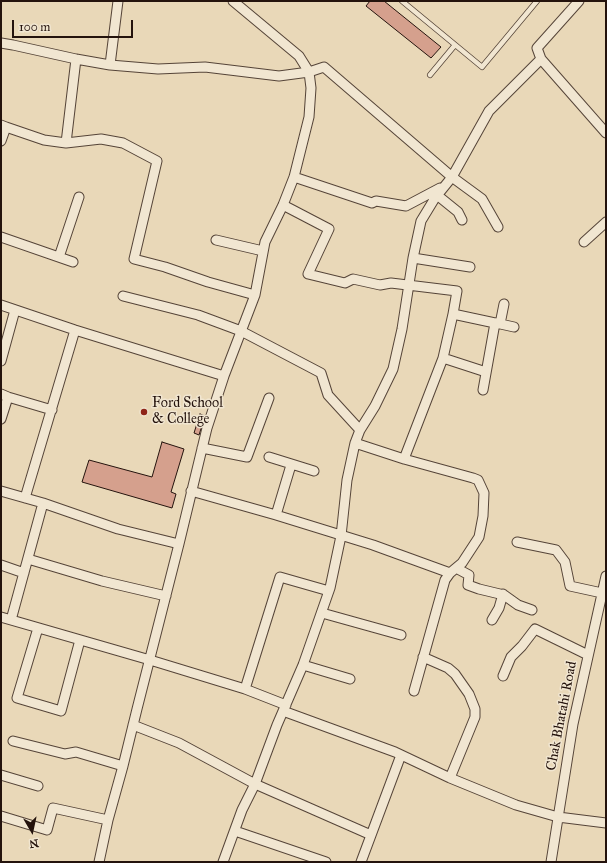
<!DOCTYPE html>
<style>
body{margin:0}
#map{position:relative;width:607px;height:863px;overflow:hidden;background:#e9d8b8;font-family:"IM FELL Great Primer",serif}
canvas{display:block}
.frame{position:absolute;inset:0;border:2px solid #24130d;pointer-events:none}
.north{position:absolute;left:12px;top:811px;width:40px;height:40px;-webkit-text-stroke:3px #f1e6d1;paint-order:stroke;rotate:171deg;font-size:11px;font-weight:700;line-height:16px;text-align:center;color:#24130d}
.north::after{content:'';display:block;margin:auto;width:14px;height:18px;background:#24130d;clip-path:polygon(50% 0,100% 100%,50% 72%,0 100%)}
.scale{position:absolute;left:12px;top:20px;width:121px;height:18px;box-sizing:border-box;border:2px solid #24130d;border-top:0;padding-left:5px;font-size:12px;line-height:14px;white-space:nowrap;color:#24130d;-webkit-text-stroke:3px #f1e6d1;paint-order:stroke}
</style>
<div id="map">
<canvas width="607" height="863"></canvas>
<div class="frame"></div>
<div class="north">N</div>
<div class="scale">100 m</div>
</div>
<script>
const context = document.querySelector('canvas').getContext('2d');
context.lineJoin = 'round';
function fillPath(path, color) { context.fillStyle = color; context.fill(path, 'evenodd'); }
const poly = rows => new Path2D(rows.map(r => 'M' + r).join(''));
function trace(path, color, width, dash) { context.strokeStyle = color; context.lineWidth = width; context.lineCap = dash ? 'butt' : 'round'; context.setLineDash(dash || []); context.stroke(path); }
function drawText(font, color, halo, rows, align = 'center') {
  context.font = font + ' "IM FELL Great Primer",serif'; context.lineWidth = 3; context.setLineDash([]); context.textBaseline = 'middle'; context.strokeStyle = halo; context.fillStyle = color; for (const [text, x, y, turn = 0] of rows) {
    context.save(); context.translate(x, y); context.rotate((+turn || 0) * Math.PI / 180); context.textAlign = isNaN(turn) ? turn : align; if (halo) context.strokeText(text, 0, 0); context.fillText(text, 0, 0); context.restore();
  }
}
const building = poly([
 [370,1,384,1,441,47,431,58,366,6,370,1],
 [200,414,205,416,199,435,194,433,200,414],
 [162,442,184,449,171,492,176,494,172,508,82,482,89,460,152,477,162,442]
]);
fillPath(building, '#d5a08d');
trace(building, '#24130d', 1);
const lane = poly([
 [402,1,482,67,537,1],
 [430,75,455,45]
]);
const street = poly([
 [579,1,537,48,541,59,606,133],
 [1,43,13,45,76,59,110,65,158,69,205,67,279,76,309,72,324,67,452,177,482,199,498,227],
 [110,65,118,1],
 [1,125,6,127,1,141],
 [6,127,44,140,66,143,101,139,123,143,157,161,134,259,165,267,208,282,255,295],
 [66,143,76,59],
 [294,177,372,203,376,201,406,206,440,188],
 [437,195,458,212,462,220],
 [283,205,329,229,308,274,345,283,353,279,380,285,391,283,457,291,453,314],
 [1,237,73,262],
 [216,240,263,251],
 [584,242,606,222],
 [59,257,79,197],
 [413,258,470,267],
 [123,296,198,315,241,331,321,373,328,395,360,430],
 [1,305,75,330,224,376],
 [496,323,514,327],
 [500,324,504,304],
 [443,358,486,372],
 [1,361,15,310],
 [1,394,8,397,1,419],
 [8,397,52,410],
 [355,443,404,459,473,478,478,480,484,493,483,516,479,537,462,563,450,573,445,580,414,691],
 [202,448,247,457,269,398],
 [269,457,314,471],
 [404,459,443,358,453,314,495,323,483,390],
 [1,491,43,503,118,529,179,544],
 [191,491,276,515,373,545,450,573],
 [25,498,75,330],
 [276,515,291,465],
 [517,542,556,550,565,562,570,586,602,593],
 [28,559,102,581,166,596],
 [1,565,24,573],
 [456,568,469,575,468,585,479,589,504,595,518,605,532,610],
 [322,613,401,635],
 [1,617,150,660,245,689,286,705],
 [11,620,43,503],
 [492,620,499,608,503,594],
 [38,628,17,698,61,711,80,640],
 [423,657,448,668,455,674,469,694,475,709,475,717,450,778],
 [303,665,350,679],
 [503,676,511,657,522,646,535,629,588,655],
 [245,689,280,577,329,591],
 [283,711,395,752,450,778,516,805,558,817,606,823],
 [133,725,179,743,255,784,371,835],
 [13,741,65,754,76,752,123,766],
 [1,775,38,786],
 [1,816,47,830,53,808,108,820],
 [235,831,326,862],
 [99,862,108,820,123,766,137,709,179,544,207,428,224,376,255,295,265,242,283,205,294,177,309,117,311,88,309,72,299,56,233,1],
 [223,862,242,810,255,784,277,725,303,665,330,588,341,536,347,480,355,443,360,430,375,406,393,369,402,329,413,258,421,221,435,198,452,177,489,111,541,59],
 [361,862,401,755],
 [551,862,573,724,606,576]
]);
trace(lane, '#554438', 6);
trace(street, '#554438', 11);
trace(lane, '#f1e6d1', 4.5);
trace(street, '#f1e6d1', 9);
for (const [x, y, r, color] of [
 [144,412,4,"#8f2418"]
]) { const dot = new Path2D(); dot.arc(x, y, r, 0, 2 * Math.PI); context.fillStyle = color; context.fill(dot); trace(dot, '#f1e6d1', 1.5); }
drawText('14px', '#24130d', '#f1e6d1', [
 ["Ford School",152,404],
 ["& College",152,420]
], 'left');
drawText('14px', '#24130d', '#f1e6d1', [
 ["Chak Bhatahi Road",562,716,-79]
]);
</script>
